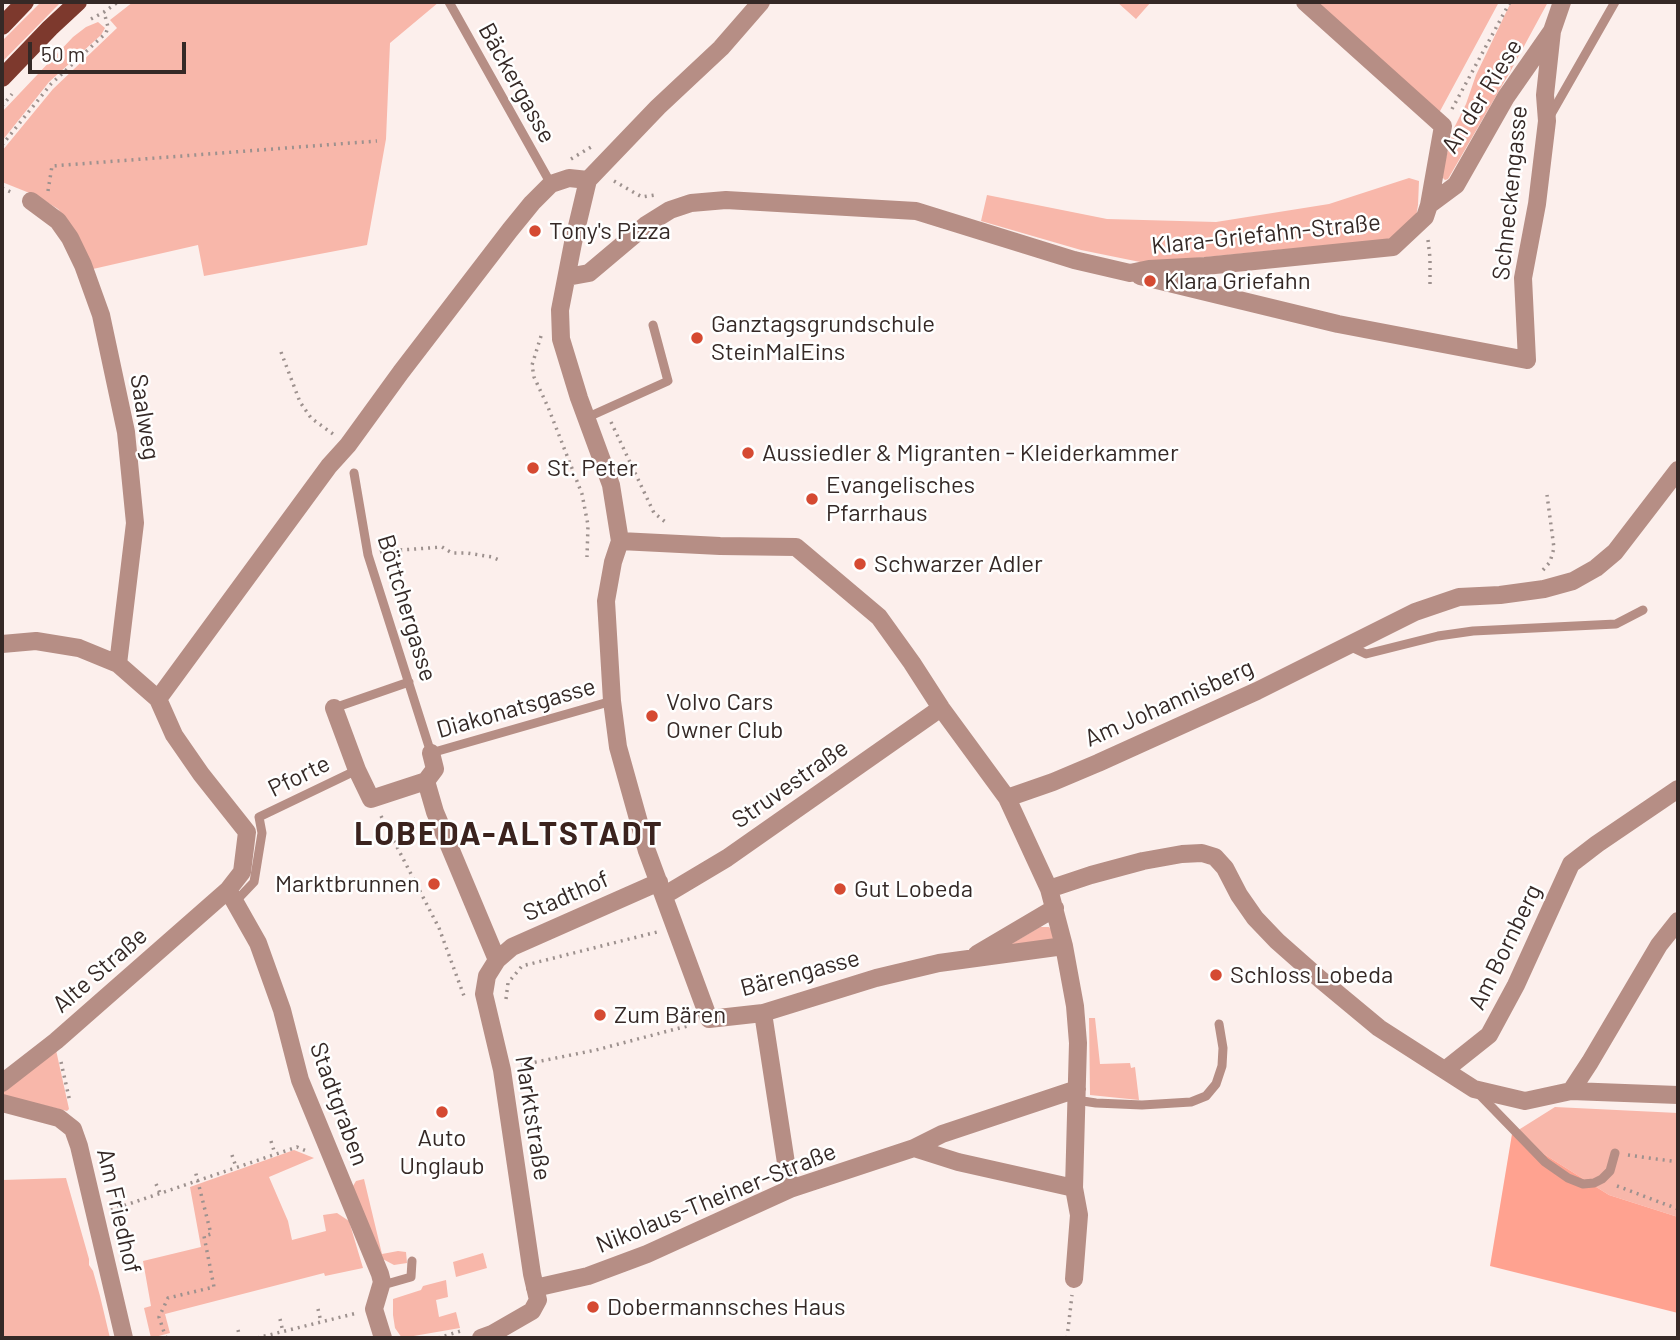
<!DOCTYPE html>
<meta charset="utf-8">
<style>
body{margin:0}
#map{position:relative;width:1680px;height:1340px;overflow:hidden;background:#fcefec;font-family:Barlow,sans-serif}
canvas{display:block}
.frame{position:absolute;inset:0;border:4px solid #352926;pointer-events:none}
.scale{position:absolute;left:28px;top:42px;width:158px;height:32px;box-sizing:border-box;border:4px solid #352926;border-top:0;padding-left:9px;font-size:21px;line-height:24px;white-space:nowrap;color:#352926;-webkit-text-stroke:5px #fff;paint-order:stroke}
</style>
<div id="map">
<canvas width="1680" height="1340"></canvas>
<div class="frame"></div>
<div class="scale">50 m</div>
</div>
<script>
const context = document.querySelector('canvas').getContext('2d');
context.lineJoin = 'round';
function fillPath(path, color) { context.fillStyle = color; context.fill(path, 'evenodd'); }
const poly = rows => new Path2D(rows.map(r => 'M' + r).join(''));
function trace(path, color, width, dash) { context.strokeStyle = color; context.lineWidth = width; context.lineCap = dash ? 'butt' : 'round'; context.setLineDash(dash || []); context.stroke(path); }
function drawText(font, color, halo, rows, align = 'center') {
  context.font = font + ' Barlow,sans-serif'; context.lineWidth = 5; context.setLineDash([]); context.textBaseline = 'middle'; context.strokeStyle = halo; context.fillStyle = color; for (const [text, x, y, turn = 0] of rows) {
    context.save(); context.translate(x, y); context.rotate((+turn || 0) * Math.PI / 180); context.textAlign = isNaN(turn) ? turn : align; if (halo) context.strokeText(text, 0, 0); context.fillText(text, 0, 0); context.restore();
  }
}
fillPath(poly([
 [41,2,61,2,2,62,2,41],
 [133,2,439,2,390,43,386,139,367,245,204,276,198,245,93,269,72,227,58,209,37,196,2,182,2,151,53,89,117,28,110,20],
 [1117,2,1151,2,1136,19],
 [1311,2,1499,2,1439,113],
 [1511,2,1548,2,1510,72,1448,179,1445,180,1442,177,1442,172,1454,128,1466,104,1476,75],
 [98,22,105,28,101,35,49,82,2,141,2,112,73,37,86,27],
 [1409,178,1419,181,1418,205,1415,223,1392,239,1145,263,1081,250,981,221,987,195,1107,219,1216,222,1329,204],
 [1040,927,1049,927,1055,935,1052,943,999,951],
 [1089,1018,1095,1018,1100,1064,1130,1063,1131,1068,1135,1067,1139,1100,1090,1095],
 [56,1050,69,1109,67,1111,2,1095,2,1085],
 [1555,1107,1678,1113,1678,1217,1609,1195,1512,1134],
 [294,1150,314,1158,269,1177,288,1221,292,1240,326,1231,323,1215,337,1213,349,1221,363,1268,325,1276,324,1273,165,1314,170,1333,151,1338,144,1308,151,1306,143,1261,201,1247,190,1187],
 [66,1178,89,1259,89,1265,93,1271,100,1296,110,1338,2,1338,2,1180],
 [364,1179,382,1254,398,1251,406,1252,407,1263,394,1265,379,1257,353,1186,356,1181],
 [483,1253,487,1268,456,1277,453,1262],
 [446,1280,448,1297,436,1300,439,1317,456,1312,460,1328,402,1338,395,1328,393,1315,393,1299,421,1290,423,1286]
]), '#f8b7aa');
fillPath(poly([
 [1512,1134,1609,1195,1678,1217,1678,1313,1490,1266]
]), '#ffa290');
trace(poly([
 [91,19,104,12,118,2],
 [2,106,12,94],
 [1452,109,1510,2],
 [2,145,51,84,106,33,108,27,104,12],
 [571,159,591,147],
 [614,181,642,197,655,195],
 [2,188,13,193],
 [48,191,52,166,377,141],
 [1428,240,1430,258,1430,287],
 [541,336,532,365,534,377,548,407,582,494,588,525,587,557],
 [281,352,300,402,311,418,333,434],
 [611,422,654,513,668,524],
 [380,552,392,548,402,550,442,547,452,553,467,553,492,557,499,560],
 [1543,570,1550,562,1554,548,1547,495],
 [381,816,439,928,464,996],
 [506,999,508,983,522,966,657,932],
 [61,1062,70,1102],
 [521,1065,596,1050,691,1025],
 [271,1141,275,1154],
 [232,1155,236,1167],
 [1628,1155,1678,1162],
 [156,1184,160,1193],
 [1617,1186,1678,1209],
 [111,1210,297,1147,309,1152],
 [318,1309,321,1322],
 [280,1319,283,1332],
 [238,1330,240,1338],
 [166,1338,159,1317,168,1298,214,1287,204,1236,211,1234,195,1170],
 [257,1338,357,1313],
 [438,1338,464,1330],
 [1067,1338,1072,1295]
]), '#9d918e', 3.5, [2, 5]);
trace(poly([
 [449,2,551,184],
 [1550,116,1615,2],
 [586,418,668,381,653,325],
 [354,473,368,555,431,753,612,701],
 [1349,646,1366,654,1438,636,1473,631,1616,624,1643,610],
 [334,708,409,682],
 [235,902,254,882,262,833,259,817,357,770],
 [1478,1093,1545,1162,1568,1178,1583,1184,1594,1183,1602,1179,1610,1171,1615,1153],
 [1076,1100,1096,1103,1142,1105,1191,1102,1206,1096,1216,1084,1222,1066,1223,1048,1219,1024],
 [382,1282,390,1283,411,1277,412,1261]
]), '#b68e85', 9);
trace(poly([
 [588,180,573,243,560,310,561,339,579,398,611,485,620,541,613,562,606,601,612,701,618,747,647,851,709,1019,763,1013,876,978,939,963,1064,946],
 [588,180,658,107,721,48,761,2],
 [1429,205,1456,185,1506,97,1552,31,1562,2],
 [1140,276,1338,324,1527,360,1523,278,1537,204,1547,121,1545,95,1552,31],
 [567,277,589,273,646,225,670,210,691,203,726,200,916,211,1074,260,1130,273,1149,269,1205,266,1393,247,1425,217,1429,205,1443,126,1305,2],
 [620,541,720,546,796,547,879,617,912,663,941,708,1007,798,1049,889,1064,946,1075,1006,1078,1043,1074,1188,1079,1215,1074,1279],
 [2,644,36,641,79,648,118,664],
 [158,699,329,466,348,445,401,372,510,230,532,203,551,184,569,178,588,180],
 [334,708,357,770,371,799,426,781],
 [431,753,435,769,426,781,435,812,497,960],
 [1007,798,1053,782,1098,763,1257,691,1415,612,1459,597,1500,595,1544,589,1573,581,1596,568,1615,552,1678,470],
 [1049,889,1091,875,1143,861,1182,854,1202,853,1215,857,1225,868,1239,895,1255,918,1277,941,1320,979,1379,1028,1474,1089,1525,1101,1571,1091,1590,1062,1659,945,1678,921],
 [228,890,258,943,282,1010,300,1080,380,1274,382,1282,374,1309,383,1338],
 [665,895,727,858,941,708],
 [977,954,1055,908],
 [763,1013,790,1189],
 [1445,1070,1489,1035,1516,985,1571,864,1597,844,1678,789],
 [2,1083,56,1041,228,890,242,872,247,832,201,774,174,735,158,699,118,664,135,523,126,432,101,315,83,265,70,238,58,221,31,201],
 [1571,1091,1678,1095],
 [2,1103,59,1118,73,1129,79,1146,124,1338],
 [914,1148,958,1162,1074,1188],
 [535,1288,588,1276,647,1254,790,1189,914,1148,942,1134,1077,1089],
 [481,1338,492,1334,532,1311,538,1300,532,1274,502,1070,484,994,487,976,497,960,512,947,659,882]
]), '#b68e85', 18);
trace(poly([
 [2,26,25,2],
 [2,78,50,28,78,2]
]), '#7d392d', 18);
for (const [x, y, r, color] of [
 [535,231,7,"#d54a32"],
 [1150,281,7,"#d54a32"],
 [697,338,7,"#d54a32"],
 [748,453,7,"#d54a32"],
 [533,468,7,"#d54a32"],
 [812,499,7,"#d54a32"],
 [860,564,7,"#d54a32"],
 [652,716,7,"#d54a32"],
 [434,884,7,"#d54a32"],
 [840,889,7,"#d54a32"],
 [1216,975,7,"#d54a32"],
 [600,1015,7,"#d54a32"],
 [442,1112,7,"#d54a32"],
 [593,1307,7,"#d54a32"]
]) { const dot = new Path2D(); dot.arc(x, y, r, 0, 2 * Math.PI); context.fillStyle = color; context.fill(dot); trace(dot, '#fff', 2.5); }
drawText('24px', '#352926', '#fff', [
 ["Bäckergasse",517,83,61],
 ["An der Riese",1482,96,-58],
 ["Schneckengasse",1510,193,-84],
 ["Klara-Griefahn-Straße",1266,234,-6],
 ["Saalweg",145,417,81],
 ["Böttchergasse",407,608,73],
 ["Am Johannisberg",1169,703,-24],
 ["Diakonatsgasse",516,708,-16],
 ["Pforte",299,776,-26],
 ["Struvestraße",790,784,-35],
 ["Stadthof",566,896,-24],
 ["Am Bornberg",1505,947,-64],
 ["Alte Straße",100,970,-41],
 ["Bärengasse",800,973,-15],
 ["Stadtgraben",339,1104,70],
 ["Marktstraße",533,1118,81],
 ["Nikolaus-Theiner-Straße",716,1198,-22],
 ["Am Friedhof",119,1211,77]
]);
drawText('24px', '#352926', '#fff', [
 ["Tony's Pizza",549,231],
 ["Klara Griefahn",1164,281],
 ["Ganztagsgrundschule",711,324],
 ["SteinMalEins",711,352],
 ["Aussiedler & Migranten - Kleiderkammer",762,453],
 ["St. Peter",547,468],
 ["Evangelisches",826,485],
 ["Pfarrhaus",826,513],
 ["Schwarzer Adler",874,564],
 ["Volvo Cars",666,702],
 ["Owner Club",666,730],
 ["Marktbrunnen",420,884,"right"],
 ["Gut Lobeda",854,889],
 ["Schloss Lobeda",1230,975],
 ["Zum Bären",614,1015],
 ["Auto",442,1138,"center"],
 ["Unglaub",442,1166,"center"],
 ["Dobermannsches Haus",607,1307]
], 'left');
context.letterSpacing = '2px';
drawText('bold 32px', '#3b231e', '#fff', [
 ["LOBEDA-ALTSTADT",509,834]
]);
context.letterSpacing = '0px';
</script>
